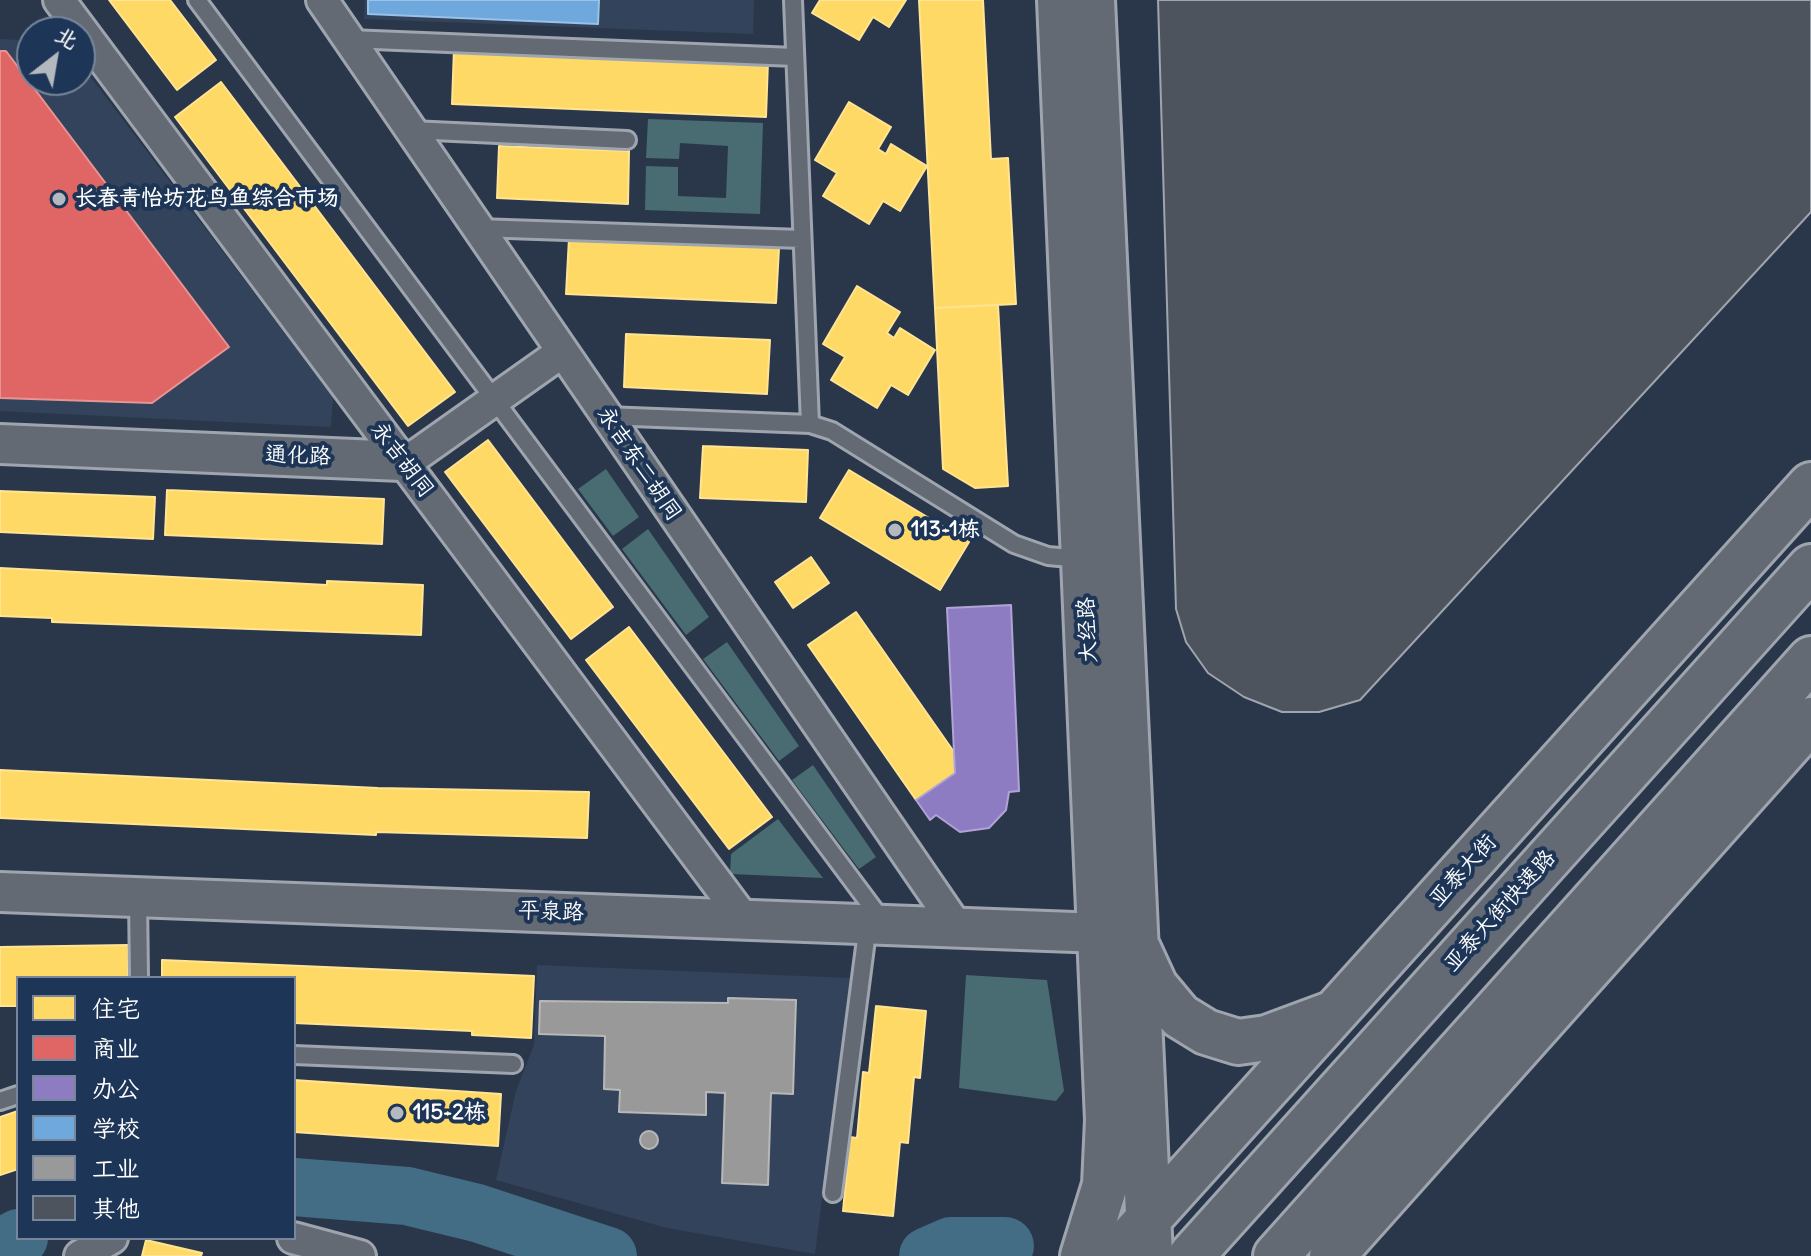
<!DOCTYPE html>
<meta charset="utf-8">
<style>
body{margin:0}
#map{position:relative;width:1811px;height:1256px;overflow:hidden;background:#2a374a;font-family:Delius,"LXGW WenKai TC",sans-serif}
canvas{display:block}
.legend{position:absolute;left:16px;top:976px;width:280px;height:264px;box-sizing:border-box;background:#1d3557;border:2px solid #77869a;margin:0;padding:10px 14px;list-style:none;font-size:24px;color:#fff}
.legend li{display:flex;align-items:center;gap:16px;height:40px}
.legend b{width:40px;border:2px solid #77869a}
.north{position:absolute;left:16px;top:16px;width:80px;height:80px;box-sizing:border-box;background:#1d3557;border:2px solid #77869a;border-radius:50%;rotate:31deg;font-size:22px;font-weight:700;line-height:32px;text-align:center;color:#fff}
.north::after{content:'';display:block;margin:auto;width:28px;height:36px;background:#b4b9c0;clip-path:polygon(50% 0,100% 100%,50% 72%,0 100%)}
</style>
<div id="map">
<canvas width="1811" height="1256"></canvas>
<ul class="legend">
<li><b style="height:22px;background:#ffd966"></b>住宅</li>
<li><b style="height:22px;background:#e06666"></b>商业</li>
<li><b style="height:22px;background:#8e7cc3"></b>办公</li>
<li><b style="height:22px;background:#6fa8dc"></b>学校</li>
<li><b style="height:22px;background:#999"></b>工业</li>
<li><b style="height:22px;background:#4e545e"></b>其他</li>
</ul>
<div class="north">北</div>
</div>
<script>
const context = document.querySelector('canvas').getContext('2d');
context.lineJoin = 'round';
function fillPath(path, color) { context.fillStyle = color; context.fill(path, 'evenodd'); }
const poly = rows => new Path2D(rows.map(r => 'M' + r).join(''));
function trace(path, color, width, dash) { context.strokeStyle = color; context.lineWidth = width; context.lineCap = dash ? 'butt' : 'round'; context.setLineDash(dash || []); context.stroke(path); }
function drawText(font, color, halo, rows, align = 'center') {
  context.font = font + ' Delius,"LXGW WenKai TC",sans-serif'; context.lineWidth = 8; context.setLineDash([]); context.textBaseline = 'middle'; context.strokeStyle = halo; context.fillStyle = color; for (const [text, x, y, turn = 0] of rows) {
    context.save(); context.translate(x, y); context.rotate((+turn || 0) * Math.PI / 180); context.textAlign = isNaN(turn) ? turn : align; if (halo) context.strokeText(text, 0, 0); context.fillText(text, 0, 0); context.restore();
  }
}
fillPath(poly([
 [365,0,754,0,753,34,364,19],
 [0,39,32,41,32,80,80,80,80,63,333,397,331,427,0,411],
 [537,965,850,978,815,1254,667,1228,496,1180,516,1091,534,1045]
]), '#33435c');
fillPath(poly([
 [648,119,763,123,760,214,645,210,646,166,678,167,678,196,726,198,728,146,680,143,679,159,646,158],
 [606,469,639,517,613,536,578,489],
 [648,529,709,617,686,635,622,549],
 [727,642,799,746,779,761,703,659],
 [813,765,876,857,859,869,792,780],
 [778,819,823,878,730,874,731,854],
 [966,975,1047,980,1064,1091,1056,1101,959,1088]
]), '#486c71');
const homes = poly([
 [109,0,170,0,216,60,177,90,109,0],
 [820,0,906,0,889,27,873,17,859,40,812,13,820,0],
 [919,0,983,0,991,159,1008,158,1016,304,935,308,919,0],
 [454,48,768,61,766,117,452,104,454,48],
 [221,82,455,392,408,426,175,117,221,82],
 [849,102,891,127,878,149,886,154,891,144,927,166,900,211,883,201,869,224,823,196,837,173,815,160,849,102],
 [499,146,629,151,628,204,497,198,499,146],
 [569,238,779,248,776,303,566,294,569,238],
 [857,286,900,312,887,333,894,338,900,328,935,350,908,395,891,385,877,408,831,380,845,357,823,344,857,286],
 [998,305,1008,486,975,488,943,469,935,308,998,305],
 [626,334,770,340,767,394,624,387,626,334],
 [488,440,613,607,571,639,445,472,488,440],
 [703,446,808,450,806,502,700,498,703,446],
 [849,470,969,542,940,590,820,518,849,470],
 [167,490,384,499,382,544,165,535,167,490],
 [0,491,155,497,153,539,0,532,0,491],
 [811,557,829,583,793,608,775,582,811,557],
 [0,568,327,585,327,581,423,585,421,635,52,622,52,618,0,616,0,568],
 [856,612,954,752,955,773,916,800,808,645,856,612],
 [629,627,772,817,729,849,586,660,629,627],
 [0,770,378,788,589,792,587,838,376,832,376,835,0,818,0,770],
 [128,945,128,978,18,978,18,1006,0,1006,0,947,128,945],
 [162,960,534,976,531,1038,472,1035,472,1031,294,1023,294,978,162,978,162,960],
 [876,1006,926,1011,920,1078,914,1077,908,1143,900,1142,893,1216,843,1211,850,1137,857,1138,863,1072,869,1073,876,1006],
 [294,1080,501,1094,498,1146,294,1132,294,1080],
 [18,1111,18,1169,0,1175,0,1117,18,1111],
 [146,1240,202,1253,201,1256,142,1256,146,1240]
]);
fillPath(homes, '#ffd966');
trace(homes, '#ffe494', 2);
const shops = poly([
 [0,51,6,51,229,347,152,403,0,398,0,51]
]);
fillPath(shops, '#e06666');
trace(shops, '#e99494', 2);
const offices = poly([
 [1011,605,1019,791,1009,792,1006,810,989,828,960,832,936,815,930,820,916,800,955,773,947,608,1011,605]
]);
fillPath(offices, '#8e7cc3');
trace(offices, '#b0a3d5', 2);
const schools = poly([
 [368,0,599,0,598,24,368,14,368,0]
]);
fillPath(schools, '#6fa8dc');
trace(schools, '#9ac2e6', 2);
const industry = poly([
 [728,998,796,1000,793,1094,771,1093,768,1185,722,1183,725,1093,706,1092,706,1115,619,1112,620,1090,604,1089,605,1036,539,1034,540,1001,728,1003,728,998],
 '640 1140a9 9 0 1 1 18 0a9 9 0 1 1-18 0Z'
]);
fillPath(industry, '#999');
trace(industry, '#b8b8b8', 2);
trace(poly([
 [294,1187,407,1196,477,1213,608,1256],
 [0,1248,19,1238],
 [928,1256,951,1246,1005,1246]
]), '#436c85', 58);
const building = poly([
 [1158,0,1811,0,1811,212,1360,700,1319,712,1282,712,1244,697,1208,673,1186,642,1176,609,1158,0]
]);
fillPath(building, '#4e545e');
trace(building, '#9fa5ae', 2);
const service = poly([
 [197,0,884,923],
 [793,0,810,424],
 [349,39,795,57],
 [411,130,627,140],
 [478,228,802,239],
 [606,416,810,424,832,431,1014,544,1048,556,1081,559],
 [138,897,139,978],
 [294,1055,513,1064],
 [0,1101,18,1095],
 [833,1193,868,924]
]);
const minor = poly([
 [59,0,744,919],
 [322,0,957,927],
 [402,461,418,454,562,352],
 [293,1238,360,1256],
 [80,1256,112,1238]
]);
const tertiary = poly([
 [0,444,402,461],
 [0,892,1101,933]
]);
const primary = poly([
 [1060,0,1108,1120,1105,1185,1083,1256],
 [1092,0,1150,1256],
 [1138,949,1155,986,1180,1016,1206,1032,1238,1042,1267,1038,1329,1015],
 [1115,1256,1811,485],
 [1332,1256,1811,720]
]);
const trunk = poly([
 [1191,1256,1811,567],
 [1276,1256,1811,659]
]);
trace(service, '#9fa5ae', 22);
trace(minor, '#9fa5ae', 36);
trace(tertiary, '#9fa5ae', 44);
trace(primary, '#9fa5ae', 50);
trace(trunk, '#9fa5ae', 50);
trace(service, '#636a74', 16);
trace(minor, '#636a74', 30);
trace(tertiary, '#636a74', 38);
trace(primary, '#636a74', 44);
trace(trunk, '#636a74', 44);
for (const [x, y, r, color] of [
 [59,199,8,"#b4b9c0"],
 [895,530,8,"#b4b9c0"],
 [397,1113,8,"#b4b9c0"]
]) { const dot = new Path2D(); dot.arc(x, y, r, 0, 2 * Math.PI); context.fillStyle = color; context.fill(dot); trace(dot, '#1d3557', 3); }
drawText('bold 22px', '#fff', '#1d3557', [
 ["长春青怡坊花鸟鱼综合市场",75,199],
 ["113-1栋",911,530],
 ["115-2栋",413,1113]
], 'left');
drawText('22px', '#fff', '#1d3557', [
 ["通化路",298,456,2],
 ["永吉胡同",402,460,53],
 ["永吉东二胡同",639,464,56],
 ["大经路",1088,630,-93],
 ["亚泰大街",1463,871,-48],
 ["亚泰大街快速路",1500,911,-48],
 ["平泉路",551,912,2]
]);
</script>
